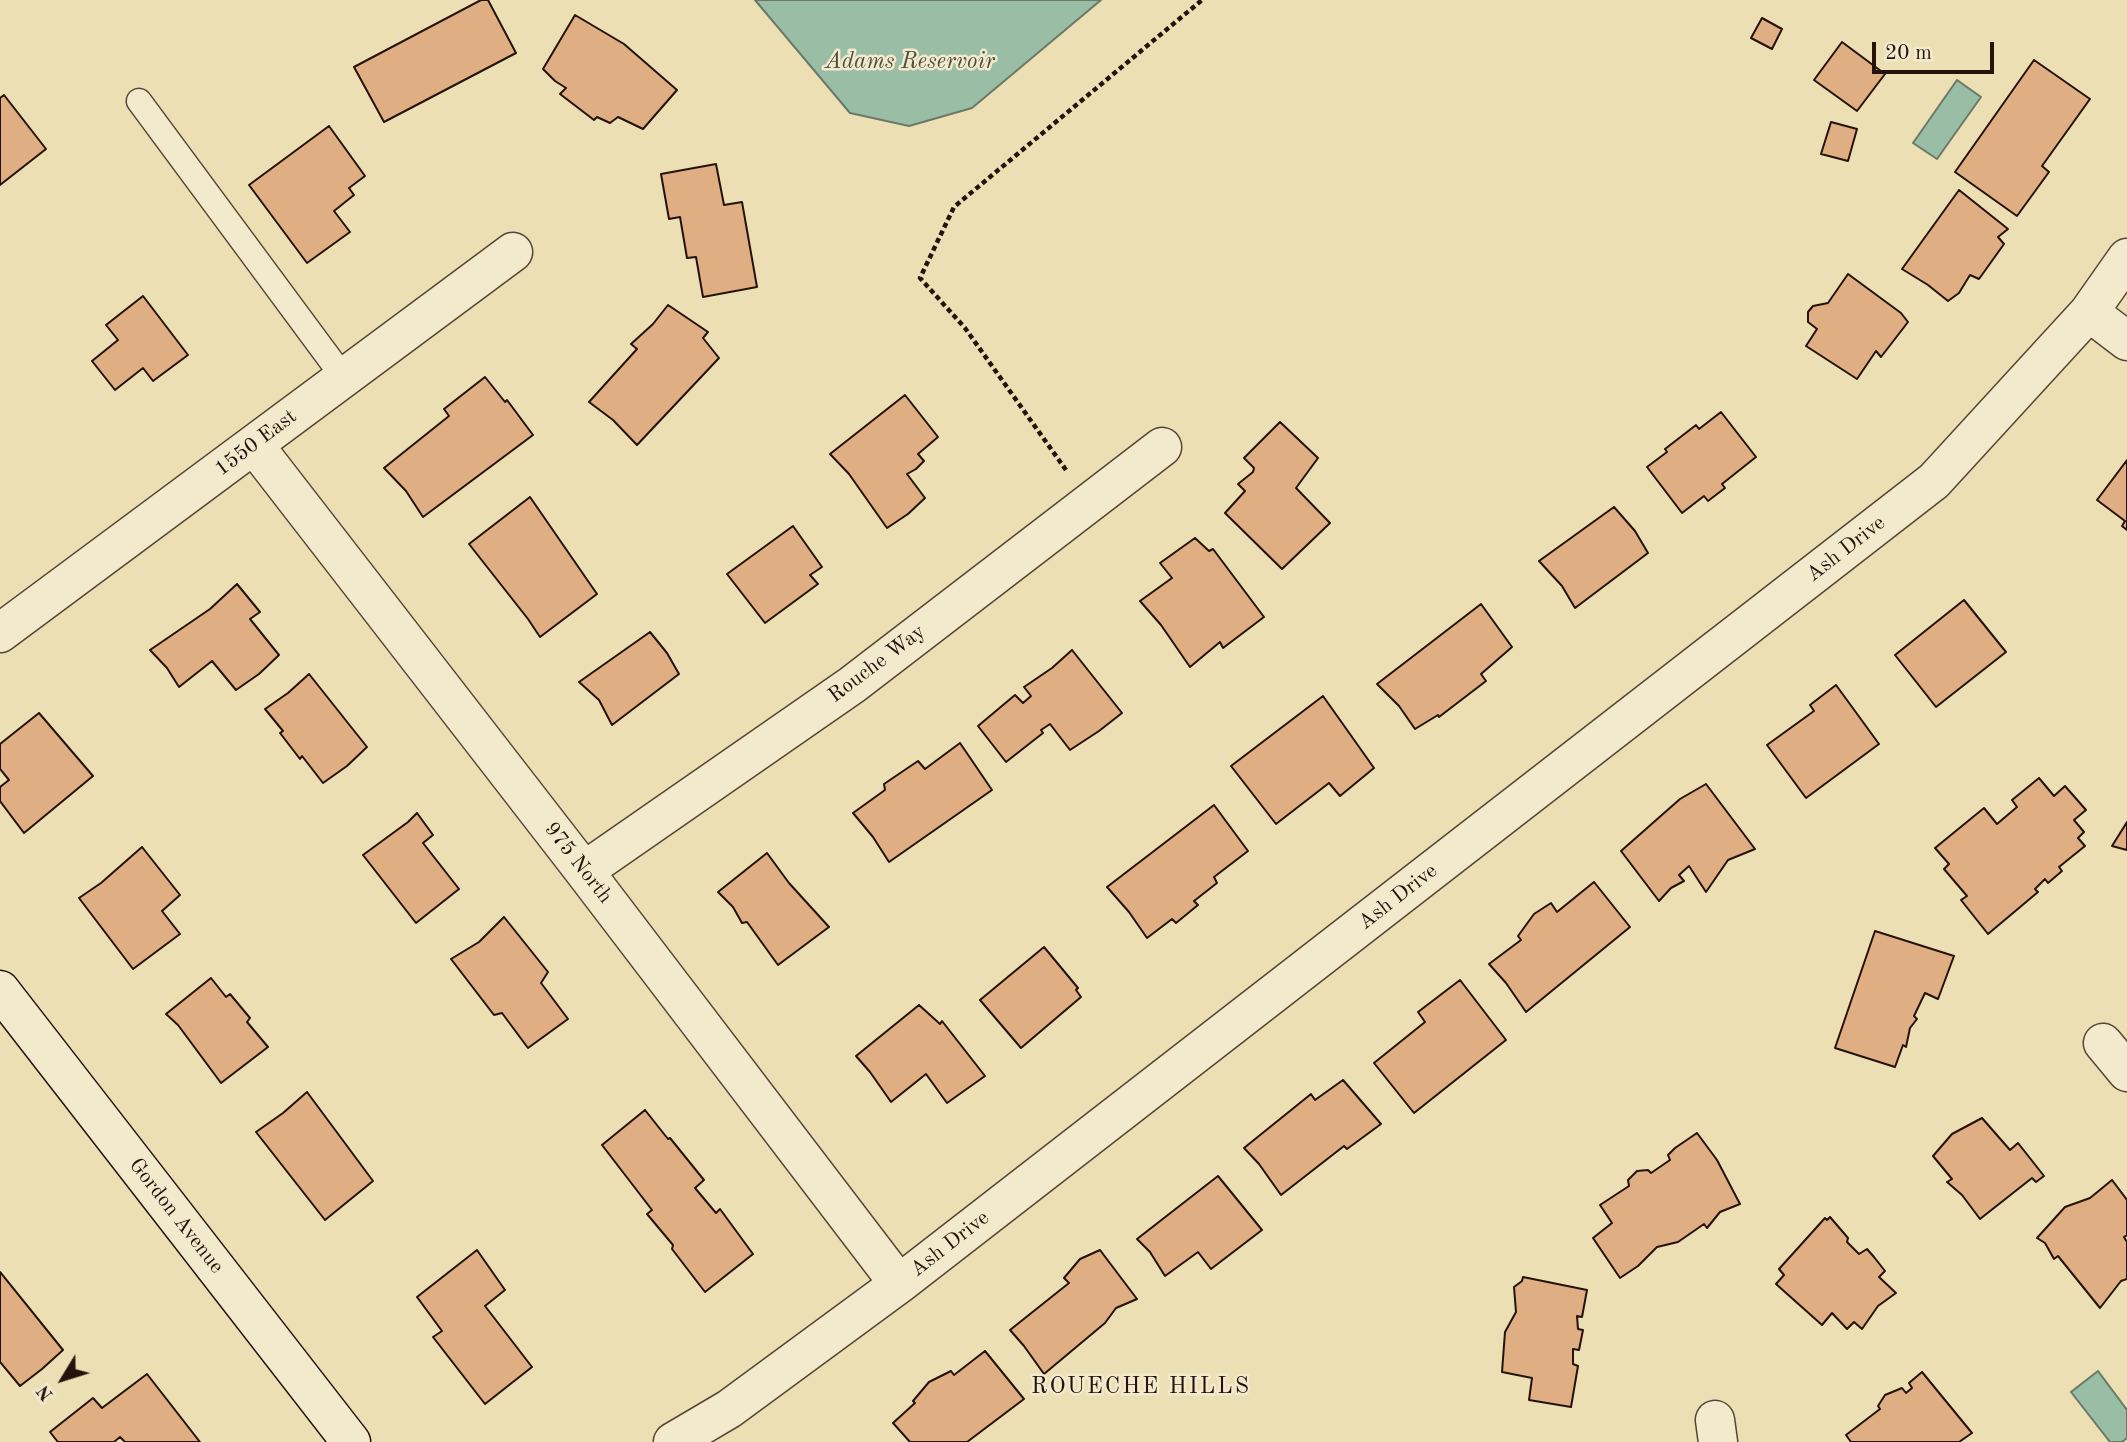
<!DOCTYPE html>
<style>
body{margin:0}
#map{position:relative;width:2127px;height:1442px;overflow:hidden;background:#ecdfb3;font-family:"Old Standard TT",serif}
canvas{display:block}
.north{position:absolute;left:28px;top:1344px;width:70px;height:70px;-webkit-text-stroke:5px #f3eace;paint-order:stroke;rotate:232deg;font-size:19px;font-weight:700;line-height:28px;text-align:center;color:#24120b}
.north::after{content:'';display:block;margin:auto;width:24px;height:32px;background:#24120b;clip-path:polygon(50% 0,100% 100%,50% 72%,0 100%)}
.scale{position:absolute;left:1872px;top:42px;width:122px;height:32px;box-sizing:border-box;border:4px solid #24120b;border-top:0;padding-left:9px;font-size:21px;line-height:24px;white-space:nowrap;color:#24120b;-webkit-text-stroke:5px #f3eace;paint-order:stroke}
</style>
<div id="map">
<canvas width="2127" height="1442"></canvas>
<div class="north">N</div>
<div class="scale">20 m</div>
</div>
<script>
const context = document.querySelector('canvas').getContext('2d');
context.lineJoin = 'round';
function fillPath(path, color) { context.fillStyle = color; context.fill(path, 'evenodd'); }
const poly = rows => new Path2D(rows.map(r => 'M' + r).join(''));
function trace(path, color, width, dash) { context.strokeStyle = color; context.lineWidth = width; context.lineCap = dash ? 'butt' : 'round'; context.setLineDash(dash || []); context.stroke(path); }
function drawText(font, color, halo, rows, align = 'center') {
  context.font = font + ' "Old Standard TT",serif'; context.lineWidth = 5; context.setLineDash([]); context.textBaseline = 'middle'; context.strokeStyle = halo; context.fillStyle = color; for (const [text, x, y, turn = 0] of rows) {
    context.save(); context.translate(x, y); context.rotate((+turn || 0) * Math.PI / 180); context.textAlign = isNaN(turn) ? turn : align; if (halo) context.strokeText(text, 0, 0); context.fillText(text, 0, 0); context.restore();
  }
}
const water = poly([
 [755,0,1101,0,972,108,909,126,850,113,755,0],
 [1957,80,1981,97,1937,159,1913,143,1957,80],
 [2098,1371,2127,1410,2127,1438,2122,1442,2110,1442,2071,1392,2098,1371]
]);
fillPath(water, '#9abda6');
trace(water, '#6b7968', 2);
const building = poly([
 [481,0,488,0,516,53,384,122,354,67,481,0],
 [575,15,624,44,677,90,643,129,618,117,610,123,597,117,594,120,560,94,566,88,555,81,543,69,575,15],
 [1762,18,1782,29,1772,49,1751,38,1762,18],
 [1842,42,1885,74,1857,111,1814,80,1842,42],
 [2034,60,2090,99,2042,166,2049,172,2017,216,1955,172,2034,60],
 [4,95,46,149,0,185,0,98,4,95],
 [1831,122,1857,129,1848,161,1821,154,1831,122],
 [329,126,365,176,349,188,354,195,334,211,350,232,307,263,249,185,329,126],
 [716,164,724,205,742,202,757,287,703,297,696,257,687,258,680,217,669,219,661,174,716,164],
 [1959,190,2008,229,1998,237,2004,244,1979,279,1970,275,1959,293,1948,301,1928,285,1902,269,1959,190],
 [1848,274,1901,313,1908,322,1881,357,1876,351,1857,379,1806,346,1817,329,1808,322,1808,312,1813,306,1828,303,1848,274],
 [143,296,188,355,153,381,143,368,115,390,92,361,118,340,106,325,143,296],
 [668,305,708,332,703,338,719,358,637,445,613,420,589,402,637,349,631,344,653,324,668,305],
 [485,377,505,402,507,400,533,435,423,517,406,491,384,468,449,416,444,409,485,377],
 [905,395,938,437,918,454,924,461,916,469,907,474,925,498,908,514,887,528,849,474,830,454,905,395],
 [1721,412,1756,457,1722,484,1725,488,1708,501,1704,496,1682,513,1647,467,1667,452,1665,449,1696,425,1699,429,1721,412],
 [1280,422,1318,458,1296,488,1330,523,1282,569,1225,513,1245,491,1238,484,1253,472,1254,468,1244,458,1280,422],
 [2127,460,2127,530,2122,526,2125,521,2097,500,2127,460],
 [530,497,597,594,540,637,528,619,469,544,530,497],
 [1614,507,1635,531,1648,553,1575,608,1562,586,1539,561,1614,507],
 [793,526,822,567,810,575,818,584,765,623,727,574,793,526],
 [1195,538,1209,551,1213,549,1264,617,1223,648,1220,642,1190,667,1161,625,1140,601,1172,578,1160,563,1195,538],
 [237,584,260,612,250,619,279,655,259,674,236,690,212,661,179,687,167,668,150,650,210,609,237,584],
 [1964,600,2006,652,1936,707,1895,655,1964,600],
 [1481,604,1512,647,1481,674,1486,681,1439,717,1438,715,1415,729,1399,706,1377,684,1481,604],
 [650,632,667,653,679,674,612,725,599,700,579,682,650,632],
 [1072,650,1122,713,1099,731,1070,750,1050,724,1041,730,1043,733,1006,762,978,726,1015,695,1023,703,1031,696,1024,687,1052,668,1072,650],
 [309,674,367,747,347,766,323,783,302,756,300,759,280,733,283,731,265,709,288,693,309,674],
 [1836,685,1879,744,1806,798,1767,745,1814,711,1810,705,1836,685],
 [1323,696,1374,768,1340,796,1329,783,1276,824,1231,766,1323,696],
 [39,713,93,776,24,833,0,801,0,787,9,780,0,769,0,744,39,713],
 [960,743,992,790,889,862,873,837,853,813,885,790,884,784,918,761,925,769,960,743],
 [2039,778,2054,796,2065,786,2086,810,2074,820,2084,832,2078,838,2085,846,2059,867,2062,871,2048,883,2045,879,2035,889,2038,892,1988,934,1961,900,1967,896,1944,869,1949,864,1935,848,1984,808,1997,824,2017,807,2012,800,2039,778],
 [1706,784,1755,849,1728,860,1706,892,1689,866,1679,875,1684,881,1671,888,1659,901,1621,851,1680,799,1706,784],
 [1214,805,1248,851,1214,877,1217,883,1194,901,1198,905,1176,923,1172,919,1147,938,1129,912,1107,887,1214,805],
 [417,813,433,835,423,843,459,889,416,923,363,855,408,822,417,813],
 [2127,822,2127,850,2112,846,2127,822],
 [142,847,180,895,162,911,180,934,133,969,79,898,101,883,142,847],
 [767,853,789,883,829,927,778,965,747,922,742,923,733,907,718,892,767,853],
 [1594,882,1630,927,1526,1012,1506,983,1489,964,1521,940,1518,936,1534,914,1551,903,1557,912,1594,882],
 [504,917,548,972,541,983,568,1019,528,1048,502,1013,494,1015,451,959,479,942,504,917],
 [1875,931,1954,956,1938,999,1925,993,1914,1016,1917,1019,1910,1028,1906,1047,1903,1045,1895,1067,1835,1048,1875,931],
 [1044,947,1078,988,1076,990,1081,997,1021,1048,980,1000,1044,947],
 [211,978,226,997,230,994,250,1018,247,1022,268,1047,221,1083,178,1025,166,1014,211,978],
 [1460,980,1506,1040,1414,1113,1374,1063,1425,1022,1418,1012,1460,980],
 [919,1005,940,1024,942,1021,985,1076,947,1103,926,1074,891,1102,870,1072,856,1056,919,1005],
 [1343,1080,1381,1124,1347,1149,1344,1146,1281,1195,1259,1164,1244,1148,1311,1094,1315,1100,1343,1080],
 [307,1092,373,1181,325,1220,256,1132,283,1113,307,1092],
 [645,1110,668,1139,670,1138,704,1180,695,1188,716,1213,720,1209,753,1254,705,1292,672,1249,673,1245,647,1214,652,1210,602,1145,645,1110],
 [1982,1118,2010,1150,2018,1143,2044,1176,2036,1182,2032,1178,1980,1219,1962,1195,1947,1182,1952,1179,1933,1156,1952,1134,1982,1118],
 [1697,1133,1717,1160,1740,1204,1720,1212,1707,1228,1704,1224,1678,1242,1657,1247,1638,1266,1620,1278,1593,1238,1612,1223,1600,1205,1629,1186,1628,1180,1637,1171,1648,1170,1651,1173,1670,1160,1668,1155,1675,1148,1697,1133],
 [1218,1176,1262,1230,1211,1269,1198,1252,1165,1276,1150,1252,1137,1239,1218,1176],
 [2112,1180,2127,1200,2127,1235,2124,1237,2127,1242,2127,1279,2121,1281,2100,1308,2058,1256,2054,1259,2045,1243,2037,1238,2065,1207,2090,1198,2112,1180],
 [1830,1217,1848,1238,1847,1242,1859,1254,1867,1249,1874,1257,1885,1271,1879,1277,1896,1293,1878,1306,1862,1329,1854,1322,1847,1329,1832,1313,1822,1325,1776,1284,1784,1275,1779,1269,1825,1218,1827,1220,1830,1217],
 [477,1250,505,1290,485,1306,532,1367,485,1404,433,1337,442,1331,417,1297,477,1250],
 [1100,1250,1137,1299,1116,1308,1105,1323,1044,1374,1024,1346,1010,1330,1069,1283,1064,1278,1080,1259,1100,1250],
 [0,1272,63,1350,42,1369,20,1386,0,1362,0,1272],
 [1523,1277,1587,1290,1582,1317,1577,1316,1578,1329,1583,1330,1579,1350,1573,1349,1573,1364,1578,1366,1571,1407,1529,1400,1532,1378,1502,1372,1505,1332,1516,1312,1514,1287,1522,1281,1523,1277],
 [985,1351,1024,1399,967,1442,910,1442,893,1423,915,1403,913,1401,929,1382,951,1371,954,1375,985,1351],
 [1922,1372,1972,1433,1959,1442,1851,1442,1846,1435,1880,1409,1878,1406,1885,1395,1902,1388,1906,1393,1912,1388,1909,1383,1922,1372],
 [147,1374,200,1442,125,1442,120,1437,114,1442,58,1442,50,1432,93,1398,102,1408,147,1374]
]);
fillPath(building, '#dfae82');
trace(building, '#24120b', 2);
const lane = poly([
 [139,101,344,378]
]);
const street = poly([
 [2089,312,2127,341],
 [254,445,584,871,899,1284],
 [0,633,513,252],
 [584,871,852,685,1162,447],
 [2103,1043,2127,1072],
 [1715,1420,1718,1442],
 [673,1442,729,1409,899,1284,1934,481,2089,312,2127,258]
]);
const secondary = poly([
 [0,990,351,1442]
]);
trace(lane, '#564535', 27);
trace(street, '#564535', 41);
trace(secondary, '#24120b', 41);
trace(poly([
 [1066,470,965,328,920,278,954,207,1202,0]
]), '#24120b', 4.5, [5, 3.5]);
trace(lane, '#f3eace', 24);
trace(street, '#f3eace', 38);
trace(secondary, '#f3eace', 38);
drawText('21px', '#24120b', '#f3eace', [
 ["1550 East",256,443,-37],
 ["Ash Drive",1846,549,-38],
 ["Rouche Way",877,664,-37],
 ["975 North",578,863,52],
 ["Ash Drive",1398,897,-38],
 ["Gordon Avenue",176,1216,52],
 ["Ash Drive",950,1244,-38]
]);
drawText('italic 23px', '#4d4e41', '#f3eace', [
 ["Adams Reservoir",910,62]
]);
context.letterSpacing = '2px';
drawText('23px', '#24120b', '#f3eace', [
 ["ROUECHE HILLS",1141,1387]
]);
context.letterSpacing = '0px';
</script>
